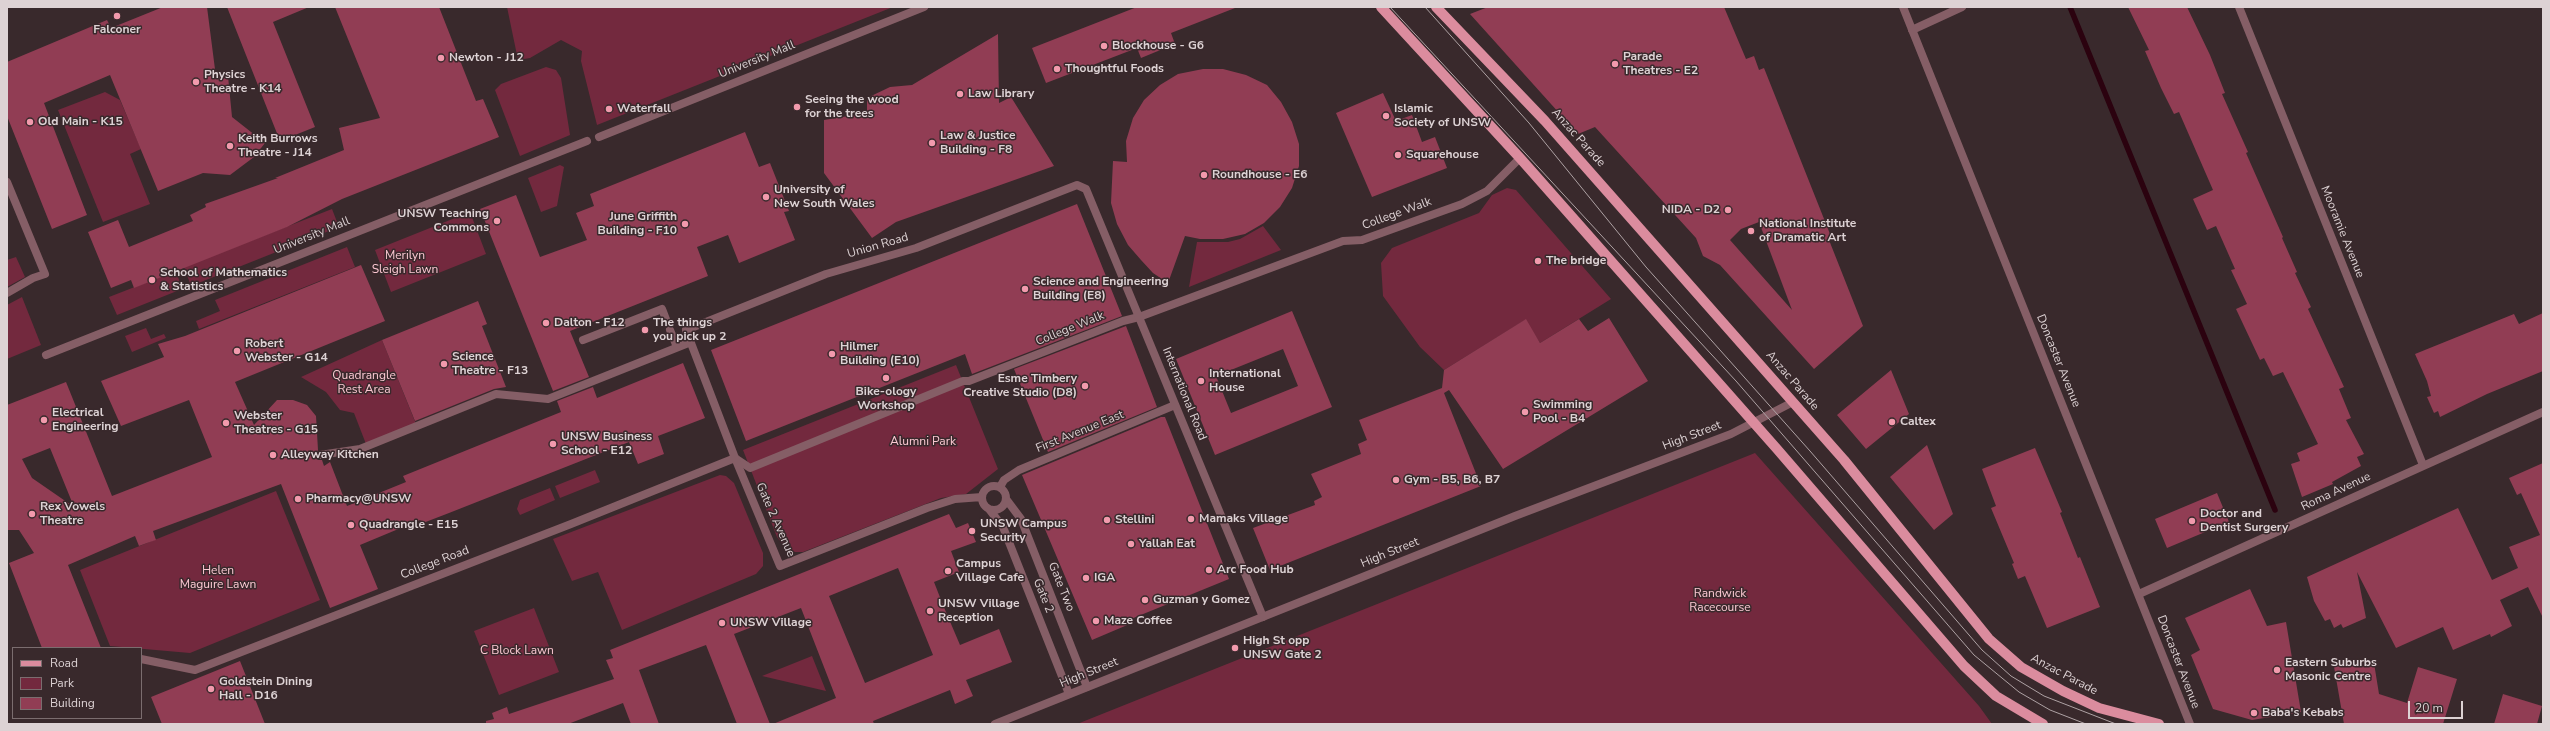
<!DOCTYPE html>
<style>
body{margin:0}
#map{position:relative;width:2550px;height:731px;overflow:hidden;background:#39292c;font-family:"Nunito Sans",sans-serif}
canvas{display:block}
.frame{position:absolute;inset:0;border:8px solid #ddd2d4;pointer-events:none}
.legend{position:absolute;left:12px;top:647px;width:130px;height:72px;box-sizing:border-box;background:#39292c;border:1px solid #7b6d6f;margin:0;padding:5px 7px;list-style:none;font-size:12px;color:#ddd2d4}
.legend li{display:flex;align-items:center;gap:8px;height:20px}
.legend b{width:20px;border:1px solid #7b6d6f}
.scale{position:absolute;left:2408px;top:701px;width:55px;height:18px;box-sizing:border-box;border:2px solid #ddd2d4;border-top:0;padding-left:5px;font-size:12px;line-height:14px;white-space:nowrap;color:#ddd2d4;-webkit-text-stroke:3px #39292c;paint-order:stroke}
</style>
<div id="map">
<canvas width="2550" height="731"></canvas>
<div class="frame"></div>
<ul class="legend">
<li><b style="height:5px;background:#db8c9e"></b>Road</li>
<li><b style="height:11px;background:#73293e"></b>Park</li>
<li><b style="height:11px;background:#913d54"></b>Building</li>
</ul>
<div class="scale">20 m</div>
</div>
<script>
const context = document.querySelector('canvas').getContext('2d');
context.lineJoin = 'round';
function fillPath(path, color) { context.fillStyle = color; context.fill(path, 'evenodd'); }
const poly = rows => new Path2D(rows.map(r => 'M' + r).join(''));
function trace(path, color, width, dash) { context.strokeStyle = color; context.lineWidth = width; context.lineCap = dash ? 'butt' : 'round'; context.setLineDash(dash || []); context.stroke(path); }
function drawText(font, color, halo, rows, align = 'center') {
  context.font = font + ' "Nunito Sans",sans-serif'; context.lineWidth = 3; context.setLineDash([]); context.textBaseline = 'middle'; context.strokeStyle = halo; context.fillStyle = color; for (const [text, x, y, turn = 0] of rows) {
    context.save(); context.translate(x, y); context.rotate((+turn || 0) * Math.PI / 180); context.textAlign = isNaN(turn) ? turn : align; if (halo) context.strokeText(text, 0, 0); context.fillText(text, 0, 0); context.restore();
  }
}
fillPath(poly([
 [507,7,893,7,597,125,581,61,582,51,561,40,530,58,518,60],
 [546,67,556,70,561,78,570,135,520,156,495,90,501,84],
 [105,92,120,100,141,149,130,154,150,204,103,222,58,110],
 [560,165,564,167,557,206,541,212,528,178],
 [1507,188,1516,190,1611,299,1540,343,1525,320,1444,370,1420,347,1383,296,1381,263,1392,248,1479,213,1492,195],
 [332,209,339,227,191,286,184,267],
 [470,212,486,254,391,292,375,250],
 [1263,226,1281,250,1189,287,1197,242,1228,242,1240,239],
 [347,247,355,267,199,329,196,321,220,311,215,300],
 [16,257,25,277,7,287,7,260],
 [176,271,182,289,117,315,109,297],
 [22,297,41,345,7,359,7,305],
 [146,328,151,339,164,334,166,338,132,352,125,336],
 [382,340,416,424,366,444,354,413,340,410,326,392,301,377],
 [956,365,998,469,966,494,941,498,803,552,795,552,783,545,777,537,743,450],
 [1755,453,1979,706,1992,724,1077,724],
 [595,470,600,482,560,498,555,486],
 [720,475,726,476,734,483,763,553,763,566,756,574,622,630,598,572,572,581,553,539],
 [550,488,555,500,520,515,517,509,520,500],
 [276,491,320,600,190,653,110,646,80,570],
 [534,608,559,672,499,695,474,631],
 [812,656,826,691,762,676]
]), '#73293e');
trace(poly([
 [2070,7,2275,510]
]), '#2b020f', 5.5);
fillPath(poly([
 [163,7,207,7,216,77,228,76,232,117,265,143,254,157,230,175,203,173,158,191,110,75,44,103,87,215,52,229,7,116,7,62,107,20,111,28],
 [227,7,309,7,273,22,315,127,280,141],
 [335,7,439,7,476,101,483,99,499,137,342,199,287,227,134,288,131,280,111,288,88,232,118,220,129,247,193,221,190,215,206,207,205,204,278,178,275,178,344,150,339,128,380,118],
 [1137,7,1235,8,1171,33,1175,44,1141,58,1137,48,1046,83,1032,48],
 [1488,7,1724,7,1746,59,1754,56,1759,70,1764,68,1832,239,1829,240,1863,326,1814,369,1720,265,1703,256,1696,238,1595,127,1578,134,1470,14],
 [1759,222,1792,310,1730,240,1741,229],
 [2128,7,2187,7,2210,55,2225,93,2222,94,2248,152,2246,153,2283,237,2282,238,2297,272,2295,273,2311,307,2308,309,2344,387,2339,389,2351,418,2346,420,2364,454,2357,457,2361,466,2332,482,2333,484,2302,497,2291,464,2300,461,2297,453,2318,444,2283,372,2273,376,2264,358,2260,360,2236,309,2247,304,2231,270,2235,269,2216,226,2207,230,2193,199,2213,190,2179,112,2174,114,2161,88,2145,51,2149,50],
 [998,34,999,103,1011,97,1054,166,896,222,872,238,824,173,824,120,867,113,867,98,890,87,912,85],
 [1203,69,1223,69,1246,75,1267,85,1281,102,1292,122,1299,144,1299,166,1292,188,1280,207,1264,223,1245,234,1223,239,1200,239,1185,236,1168,283,1153,273,1141,260,1128,245,1117,224,1111,203,1113,161,1127,162,1126,141,1133,118,1144,100,1160,85,1178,74],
 [1383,93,1396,121,1412,115,1422,142,1435,137,1447,168,1372,197,1336,113],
 [745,132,759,167,770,163,789,211,784,212,795,240,739,263,728,235,697,247,708,276,570,331,589,377,553,391,480,209,516,195,540,257,587,240,576,213,594,206,590,194],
 [1077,204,1122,316,972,374,965,354,746,441,711,350],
 [361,265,385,321,235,382,254,425,277,400,293,400,307,405,316,416,318,450,315,456,318,460,322,460,324,466,330,462,347,506,406,482,403,476,561,412,557,401,593,387,597,398,683,363,705,418,658,436,664,454,638,464,629,442,449,513,423,523,420,520,360,545,378,589,330,608,281,484,153,531,156,540,147,543,139,546,135,536,68,565,101,648,42,648,9,563,34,553,19,530,7,530,7,405,66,382,112,496,212,457,189,400,121,426,101,381,164,357,158,344,185,336],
 [50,448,74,507,32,478,22,459],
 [478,301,487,324,482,326,506,387,494,389,415,421,382,340],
 [1292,311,1332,407,1215,455,1176,359],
 [1283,349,1298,386,1231,413,1216,376],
 [2543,313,2543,371,2487,394,2440,417,2438,411,2434,413,2427,397,2431,396,2427,381,2415,354,2514,314,2519,324],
 [1609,318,1648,381,1503,469,1449,390,1444,393,1481,486,1270,570,1253,528,1315,505,1314,501,1322,497,1311,474,1361,454,1358,444,1367,440,1359,420,1442,388,1444,370,1526,319,1540,343,1579,319,1588,331],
 [1126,326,1157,407,1048,452,1014,369],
 [1891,370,1909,414,1866,449,1837,415],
 [1161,417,1165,417,1229,579,1131,619,1132,623,1092,640,1022,475],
 [1927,445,1953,514,1934,530,1890,477],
 [2035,448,2062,512,2060,513,2078,558,2080,557,2100,607,2047,628,2025,576,2018,579,2012,564,2014,563,1991,508,1996,506,1982,469],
 [2543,463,2543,618,2528,587,2500,600,2512,626,2491,637,2490,634,2453,650,2443,627,2396,648,2357,572,2366,618,2343,628,2341,624,2334,628,2330,619,2325,621,2314,601,2307,577,2458,508,2492,580,2518,568,2509,547,2540,535,2521,493,2517,495,2509,478],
 [2217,493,2229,522,2167,548,2155,519],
 [949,514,956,528,968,523,976,542,951,551,959,572,934,582,943,605,960,645,999,629,1012,662,966,680,973,696,955,704,950,690,873,721,874,724,773,724,836,698,801,608,734,634,770,724,737,724,706,645,639,670,659,724,631,724,623,703,568,724,486,724,486,721,494,719,492,713,507,707,509,714,614,679,606,660,613,658,610,650],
 [898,568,933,655,865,683,829,596],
 [2250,589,2267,626,2286,622,2301,712,2252,720,2213,709,2191,655,2200,650,2185,618],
 [2347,659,2374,663,2379,694,2407,703,2418,667,2457,679,2443,724,2344,724,2333,661],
 [240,661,265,724,162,724,151,697],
 [2503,694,2542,706,2537,724,2494,724]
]), '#913d54');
trace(poly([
 [599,137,924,7],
 [670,330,677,347],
 [583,340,662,309,667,322],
 [46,355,587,141],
 [320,455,360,449,496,394,548,399,691,342],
 [735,458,750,468,963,381,969,381,1123,321,1139,317,1343,241,1362,240,1462,204,1487,191,1520,158]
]), '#855e66', 8);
trace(poly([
 [2239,7,2423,465],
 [1912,30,1962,7],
 [7,182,45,274,33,278,7,293],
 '982 498a12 12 0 1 1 24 0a12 12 0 1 1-24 0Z',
 [1000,487,1004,480,1019,470,1175,405],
 [982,497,955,499,927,508,780,566,735,458,686,330,826,274,916,248,1077,185,1086,189,1263,617],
 [1006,499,1021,519,1087,687],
 [989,509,1003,527,1069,694],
 [2139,594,2543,412],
 [141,659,195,670,571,524,735,458]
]), '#855e66', 8);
trace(poly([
 [1903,7,2190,724],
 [995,724,1515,516,1731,434,1793,402]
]), '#855e66', 8);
trace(poly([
 [1381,7,1520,158,1777,449,1964,666,1996,696,2043,724],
 [1436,7,1545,121,1844,460,1989,639,2021,667,2063,691,2099,708,2159,724]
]), '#db8c9e', 10);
trace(poly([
 [1390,7,1736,381,1974,655,2019,692,2050,710,2086,724],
 [1425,7,1529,123,1646,267,1810,451,1982,650,2011,676,2044,696,2116,724]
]), '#aea2a4', 1);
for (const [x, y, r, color] of [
 [117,16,4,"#f29aad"],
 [1104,46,4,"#f29aad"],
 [441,58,4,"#f29aad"],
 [1615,64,4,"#f29aad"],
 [1057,69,4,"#f29aad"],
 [196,82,4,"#f29aad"],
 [960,94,4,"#f29aad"],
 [797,107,4,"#f29aad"],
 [609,109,4,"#f29aad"],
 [1386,116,4,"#f29aad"],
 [30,122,4,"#f29aad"],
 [932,143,4,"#f29aad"],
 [230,146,4,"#f29aad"],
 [1398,155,4,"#f29aad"],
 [1204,175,4,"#f29aad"],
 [766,197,4,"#f29aad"],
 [1728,210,4,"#f29aad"],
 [497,221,4,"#f29aad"],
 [685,224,4,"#f29aad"],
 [1751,231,4,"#f29aad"],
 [1538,261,4,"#f29aad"],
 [152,280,4,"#f29aad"],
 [1025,289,4,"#f29aad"],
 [546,323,4,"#f29aad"],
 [645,330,4,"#f29aad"],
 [237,351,4,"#f29aad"],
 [832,354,4,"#f29aad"],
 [444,364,4,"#f29aad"],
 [886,378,4,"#f29aad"],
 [1201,381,4,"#f29aad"],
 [1085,386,4,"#f29aad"],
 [1525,412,4,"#f29aad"],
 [44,420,4,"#f29aad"],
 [1892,422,4,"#f29aad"],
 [226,423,4,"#f29aad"],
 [553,444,4,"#f29aad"],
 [273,455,4,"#f29aad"],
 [1396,480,4,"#f29aad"],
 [298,499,4,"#f29aad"],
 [32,514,4,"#f29aad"],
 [1191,519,4,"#f29aad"],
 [1107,520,4,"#f29aad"],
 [2192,521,4,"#f29aad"],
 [351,525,4,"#f29aad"],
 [972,531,4,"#f29aad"],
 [1131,544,4,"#f29aad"],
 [1209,570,4,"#f29aad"],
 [948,571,4,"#f29aad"],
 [1086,578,4,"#f29aad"],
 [1145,600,4,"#f29aad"],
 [930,611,4,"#f29aad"],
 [1096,621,4,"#f29aad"],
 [722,623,4,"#f29aad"],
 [1235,648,4,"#f29aad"],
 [2277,670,4,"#f29aad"],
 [211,689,4,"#f29aad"],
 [2254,713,4,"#f29aad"]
]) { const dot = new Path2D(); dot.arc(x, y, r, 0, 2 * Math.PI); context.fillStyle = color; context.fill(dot); trace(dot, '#39292c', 1.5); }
drawText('bold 12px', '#ddd2d4', '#39292c', [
 ["Falconer",117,30,"center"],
 ["Blockhouse - G6",1112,46],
 ["Parade",1623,57],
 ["Theatres - E2",1623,71],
 ["Newton - J12",449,58],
 ["Thoughtful Foods",1065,69],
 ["Physics",204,75],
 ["Theatre - K14",204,89],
 ["Law Library",968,94],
 ["Seeing the wood",805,100],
 ["for the trees",805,114],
 ["Waterfall",617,109],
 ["Islamic",1394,109],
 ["Society of UNSW",1394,123],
 ["Old Main - K15",38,122],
 ["Law & Justice",940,136],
 ["Building - F8",940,150],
 ["Keith Burrows",238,139],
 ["Theatre - J14",238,153],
 ["Squarehouse",1406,155],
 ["Roundhouse - E6",1212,175],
 ["University of",774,190],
 ["New South Wales",774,204],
 ["NIDA - D2",1720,210,"right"],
 ["UNSW Teaching",489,214,"right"],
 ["Commons",489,228,"right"],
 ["June Griffith",677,217,"right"],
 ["Building - F10",677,231,"right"],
 ["National Institute",1759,224],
 ["of Dramatic Art",1759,238],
 ["The bridge",1546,261],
 ["School of Mathematics",160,273],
 ["& Statistics",160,287],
 ["Science and Engineering",1033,282],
 ["Building (E8)",1033,296],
 ["Dalton - F12",554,323],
 ["The things",653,323],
 ["you pick up 2",653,337],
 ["Robert",245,344],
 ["Webster - G14",245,358],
 ["Hilmer",840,347],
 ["Building (E10)",840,361],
 ["Science",452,357],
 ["Theatre - F13",452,371],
 ["International",1209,374],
 ["House",1209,388],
 ["Esme Timbery",1077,379,"right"],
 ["Creative Studio (D8)",1077,393,"right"],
 ["Bike-ology",886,392,"center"],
 ["Workshop",886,406,"center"],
 ["Swimming",1533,405],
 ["Pool - B4",1533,419],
 ["Electrical",52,413],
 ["Engineering",52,427],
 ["Webster",234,416],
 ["Theatres - G15",234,430],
 ["Caltex",1900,422],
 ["UNSW Business",561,437],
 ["School - E12",561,451],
 ["Alleyway Kitchen",281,455],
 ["Gym - B5, B6, B7",1404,480],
 ["Pharmacy@UNSW",306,499],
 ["Rex Vowels",40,507],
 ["Theatre",40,521],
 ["Doctor and",2200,514],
 ["Dentist Surgery",2200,528],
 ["Mamaks Village",1199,519],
 ["Stellini",1115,520],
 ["UNSW Campus",980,524],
 ["Security",980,538],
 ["Quadrangle - E15",359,525],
 ["Yallah Eat",1139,544],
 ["Campus",956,564],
 ["Village Cafe",956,578],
 ["Arc Food Hub",1217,570],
 ["IGA",1094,578],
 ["Guzman y Gomez",1153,600],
 ["UNSW Village",938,604],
 ["Reception",938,618],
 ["Maze Coffee",1104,621],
 ["UNSW Village",730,623],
 ["High St opp",1243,641],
 ["UNSW Gate 2",1243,655],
 ["Eastern Suburbs",2285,663],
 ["Masonic Centre",2285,677],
 ["Goldstein Dining",219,682],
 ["Hall - D16",219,696],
 ["Baba's Kebabs",2262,713]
], 'left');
drawText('12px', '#ddd2d4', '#39292c', [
 ["University Mall",757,60,-22],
 ["Anzac Parade",1578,138,48],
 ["College Walk",1397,214,-20],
 ["Mooramie Avenue",2342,232,68],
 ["University Mall",312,236,-22],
 ["Union Road",878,246,-16],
 ["College Walk",1070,329,-22],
 ["Doncaster Avenue",2058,361,68],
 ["Anzac Parade",1792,381,49],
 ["International Road",1184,394,68],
 ["First Avenue East",1080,432,-22],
 ["High Street",1692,436,-21],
 ["Roma Avenue",2336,492,-25],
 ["Gate 2 Avenue",775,520,66],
 ["High Street",1390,553,-22],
 ["College Road",435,563,-21],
 ["Gate Two",1061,587,68],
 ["Gate 2",1043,596,68],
 ["Doncaster Avenue",2178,662,69],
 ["High Street",1089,673,-22],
 ["Anzac Parade",2064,675,28]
]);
drawText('12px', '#fbc8d2', '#39292c', [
 ["Merilyn",405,256],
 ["Sleigh Lawn",405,270],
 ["Quadrangle",364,376],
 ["Rest Area",364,390],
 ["Alumni Park",923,442],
 ["Helen",218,571],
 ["Maguire Lawn",218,585],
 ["Randwick",1720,594],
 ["Racecourse",1720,608],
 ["C Block Lawn",517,651]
]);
</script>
